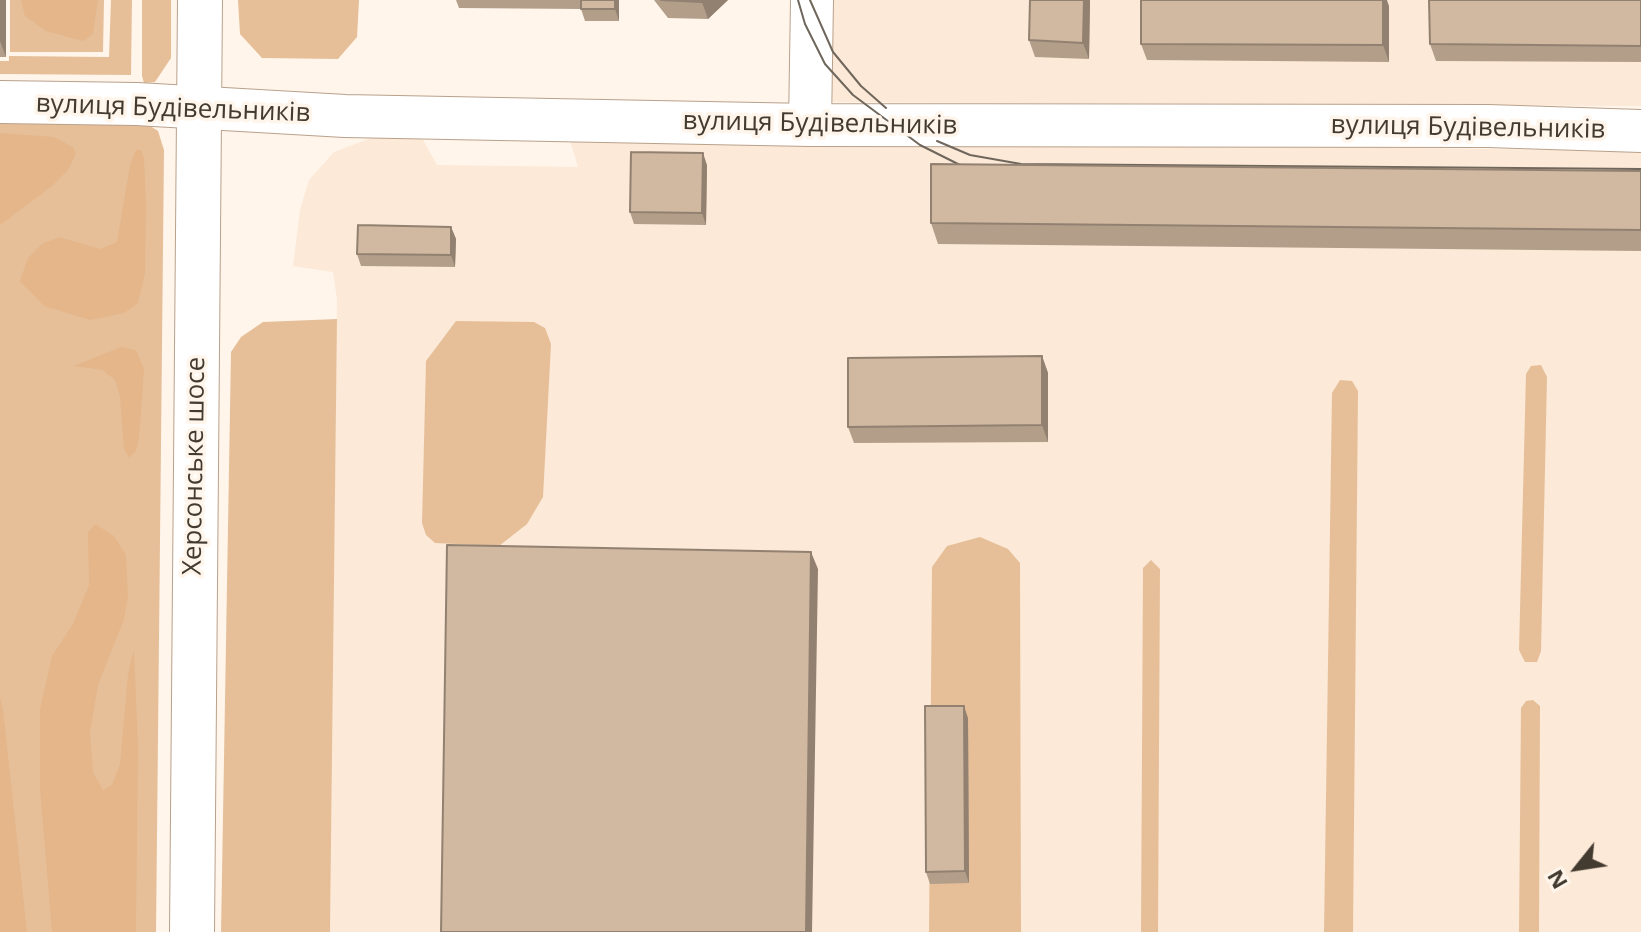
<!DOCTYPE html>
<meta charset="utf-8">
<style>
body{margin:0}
#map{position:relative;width:1641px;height:932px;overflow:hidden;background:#fff5eb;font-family:"Open Sans",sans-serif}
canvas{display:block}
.north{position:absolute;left:1537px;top:828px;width:80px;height:80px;-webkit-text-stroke:6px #fff5eb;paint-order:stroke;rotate:240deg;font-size:22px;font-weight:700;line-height:32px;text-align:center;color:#433a30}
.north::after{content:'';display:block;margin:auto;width:28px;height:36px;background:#433a30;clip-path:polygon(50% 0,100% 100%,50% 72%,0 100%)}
</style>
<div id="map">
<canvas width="1641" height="932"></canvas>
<div class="north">N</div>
</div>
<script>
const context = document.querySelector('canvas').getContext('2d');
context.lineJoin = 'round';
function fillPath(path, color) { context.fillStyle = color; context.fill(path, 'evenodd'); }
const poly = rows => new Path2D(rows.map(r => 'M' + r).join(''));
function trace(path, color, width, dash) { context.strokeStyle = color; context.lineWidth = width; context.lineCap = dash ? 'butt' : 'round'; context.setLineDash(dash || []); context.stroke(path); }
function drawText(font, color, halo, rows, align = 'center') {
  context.font = font + ' "Open Sans",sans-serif'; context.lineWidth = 7; context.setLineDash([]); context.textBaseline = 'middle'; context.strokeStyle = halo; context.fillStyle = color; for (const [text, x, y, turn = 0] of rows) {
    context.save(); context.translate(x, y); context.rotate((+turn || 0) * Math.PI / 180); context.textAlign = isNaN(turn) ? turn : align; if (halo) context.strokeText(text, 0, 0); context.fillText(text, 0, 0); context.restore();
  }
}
fillPath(poly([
 [823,0,1641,0,1641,106,821,102],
 [374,137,422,138,437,165,578,167,569,137,1641,151,1641,932,330,932,337,299,333,272,293,266,300,210,309,180,334,152]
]), '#fce9d7');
fillPath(poly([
 [10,0,104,0,103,52,10,52],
 [111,0,132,0,131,75,0,74,0,61,9,61,9,56,109,57],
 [142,0,171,0,171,58,155,82,144,83,142,76],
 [238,0,359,0,357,37,338,59,262,58,240,34],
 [0,121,147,124,158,131,164,150,156,932,0,932],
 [337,319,330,932,221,932,231,352,241,337,263,322],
 [456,321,534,322,545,328,551,344,543,497,527,524,499,546,435,543,426,535,422,523,426,361],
 [1541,365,1547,377,1541,651,1537,662,1525,662,1519,650,1526,374,1531,366],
 [1340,380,1352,381,1358,391,1353,932,1324,932,1332,393],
 [980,537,1008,549,1020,563,1021,932,929,932,932,567,947,546],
 [1151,560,1160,569,1158,932,1141,932,1143,568],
 [1533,700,1540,706,1539,932,1519,932,1521,708,1526,701]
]), '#e6bf99');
fillPath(poly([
 [21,0,98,0,93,34,83,41,46,31,25,16],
 [0,133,54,137,73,147,76,154,68,170,52,186,0,225],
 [136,150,141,150,144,157,146,206,145,273,138,303,124,313,90,320,44,306,20,281,28,258,42,244,59,237,100,249,117,242,130,165],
 [121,347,136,350,144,369,139,438,136,451,129,458,124,449,120,397,115,380,103,370,74,366],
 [95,524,114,536,126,555,128,596,124,619,98,685,90,732,93,772,103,790,112,785,120,764,128,674,134,649,138,747,136,932,52,932,40,789,40,709,52,656,73,624,89,585,88,533],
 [0,698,3,709,27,932,0,932]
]), '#e4b68a');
const street = poly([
 [0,102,137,104,345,116,810,125,1488,126,1641,131],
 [810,125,812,0]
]);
const secondary = poly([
 [192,932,200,0]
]);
trace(street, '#b9a18b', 44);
trace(secondary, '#b9a18b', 46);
trace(street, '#fff', 42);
trace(secondary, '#fff', 44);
trace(poly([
 [798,0,805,24,825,64,853,95,920,145,962,166,980,169],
 [810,0,833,52,861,86,886,108],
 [937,141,970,155,1021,164,1641,169]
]), '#6f665c', 2);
fillPath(poly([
 [0,0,6,0,6,57,0,57],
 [456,0,619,0,619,21,585,21,581,9,459,8],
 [654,0,728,0,708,19,668,18],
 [1030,0,1090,0,1089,59,1035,57,1029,40],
 [1641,0,1641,62,1436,61,1430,44],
 [1389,6,1389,62,1147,60,1141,44],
 [707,165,706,225,634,224,630,212],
 [1641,171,1641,251,938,244,931,223],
 [451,227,456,239,455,267,361,266,357,254],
 [1042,356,1048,373,1048,442,854,443,848,427],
 [968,718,969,883,930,884,926,872]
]), '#b39e8a');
fillPath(poly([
 [0,0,6,0,6,57,0,41],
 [615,0,619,0,619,21,615,9],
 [704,0,728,0,708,19,702,2],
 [1084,0,1090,0,1089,59,1083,43],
 [1383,0,1387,0,1389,6,1389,62,1383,45],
 [703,153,707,165,706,225,702,213],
 [451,227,456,239,455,267,451,255],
 [1042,356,1048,373,1048,442,1042,425],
 [811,552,818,569,812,932,806,932],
 [964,706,968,718,969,883,965,871]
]), '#928171');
const building = poly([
 [581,0,615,0,615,9,581,9,581,0],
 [661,0,704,0,702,2,661,0],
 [1030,0,1084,0,1083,43,1029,40,1030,0],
 [1141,0,1383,0,1383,45,1141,44,1141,0],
 [1429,0,1641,0,1641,46,1430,44,1429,0],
 [631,152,703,153,702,213,630,212,631,152],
 [931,164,1641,171,1641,230,931,223,931,164],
 [358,225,451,227,451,255,357,254,358,225],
 [1042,356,1042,425,848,427,848,358,1042,356],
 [447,545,811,552,806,932,441,932,447,545],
 [925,706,964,706,965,871,926,872,925,706]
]);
fillPath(building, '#d0b8a1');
trace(building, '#928171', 2);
drawText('26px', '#433a30', '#fff5eb', [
 ["вулиця Будівельників",173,109,2],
 ["вулиця Будівельників",820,124,1],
 ["вулиця Будівельників",1468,128,1],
 ["Херсонське шосе",195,466,-89]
]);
</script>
